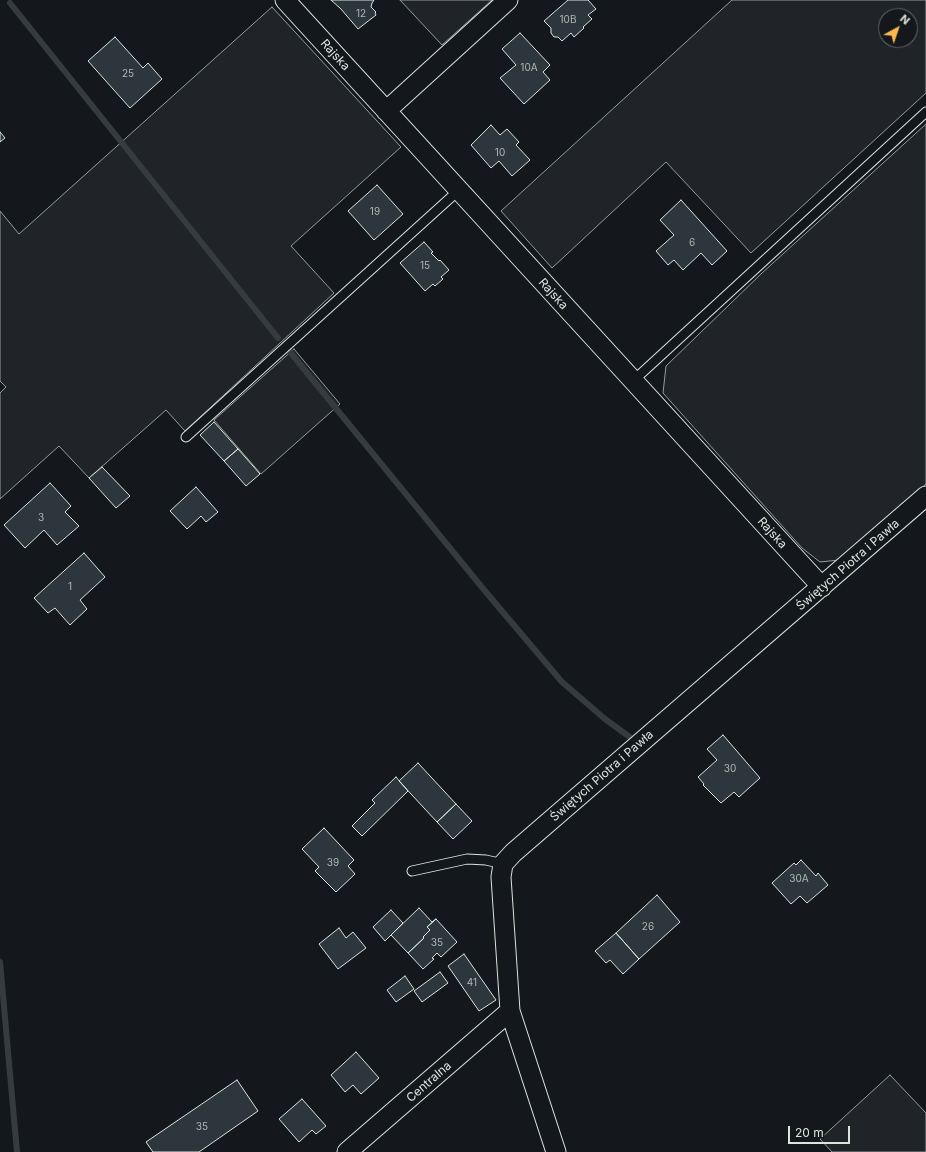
<!DOCTYPE html>
<meta charset="utf-8">
<style>
body{margin:0}
#map{position:relative;width:926px;height:1152px;overflow:hidden;background:#14181c;font-family:Inter,sans-serif}
canvas{display:block}
.north{position:absolute;left:878px;top:8px;width:40px;height:40px;box-sizing:border-box;background:#14181c;border:1px solid #626a69;border-radius:50%;rotate:40deg;font-size:11px;font-weight:700;line-height:16px;text-align:center;color:#d8e6dc}
.north::after{content:'';display:block;margin:auto;width:14px;height:18px;background:#ffb74d;clip-path:polygon(50% 0,100% 100%,50% 72%,0 100%)}
.scale{position:absolute;left:788px;top:1126px;width:62px;height:18px;box-sizing:border-box;border:2px solid #d8e6dc;border-top:0;padding-left:5px;font-size:12px;line-height:14px;white-space:nowrap;color:#d8e6dc;-webkit-text-stroke:3px #14181c;paint-order:stroke}
</style>
<div id="map">
<canvas width="926" height="1152"></canvas>
<div class="north">N</div>
<div class="scale">20 m</div>
</div>
<script>
const context = document.querySelector('canvas').getContext('2d');
context.lineJoin = 'round';
function fillPath(path, color) { context.fillStyle = color; context.fill(path, 'evenodd'); }
const poly = rows => new Path2D(rows.map(r => 'M' + r).join(''));
function trace(path, color, width, dash) { context.strokeStyle = color; context.lineWidth = width; context.lineCap = dash ? 'butt' : 'round'; context.setLineDash(dash || []); context.stroke(path); }
function drawText(font, color, halo, rows, align = 'center') {
  context.font = font + ' Inter,sans-serif'; context.lineWidth = 3; context.setLineDash([]); context.textBaseline = 'middle'; context.strokeStyle = halo; context.fillStyle = color; for (const [text, x, y, turn = 0] of rows) {
    context.save(); context.translate(x, y); context.rotate((+turn || 0) * Math.PI / 180); context.textAlign = isNaN(turn) ? turn : align; if (halo) context.strokeText(text, 0, 0); context.fillText(text, 0, 0); context.restore();
  }
}
const green = poly([
 [400,0,492,0,442,45,400,0],
 [732,0,926,0,926,93,751,253,666,162,552,268,501,211,732,0],
 [886,16,910,16,910,40,886,40,886,16],
 [272,7,401,147,291,246,334,293,185,431,166,410,89,478,59,446,0,499,0,393,6,387,0,381,0,211,19,234,272,7],
 [926,124,926,484,839,560,820,562,802,548,663,393,666,366,762,273,926,124],
 [294,349,340,404,261,474,214,420,294,349],
 [890,1075,926,1113,926,1152,832,1152,820,1139,890,1075]
]);
fillPath(green, '#202428');
trace(green, '#939e99', 1);
trace(poly([
 [10,3,278,338],
 [290,352,485,591,562,682,605,719,631,738],
 [0,962,17,1152]
]), '#363b3e', 6);
const building = poly([
 [331,0,374,0,372,3,371,7,376,12,375,13,376,15,358,29,341,9,331,0],
 [568,0,588,0,596,9,588,15,592,19,583,27,584,28,574,37,571,33,562,41,558,37,554,37,551,33,551,28,544,21,568,0],
 [520,33,550,65,543,72,550,80,524,104,500,78,516,65,502,49,520,33],
 [115,37,143,68,148,63,162,79,130,108,88,61,115,37],
 [491,125,500,135,507,129,519,142,516,145,530,160,512,176,499,161,491,168,471,145,491,125],
 [0,132,5,138,0,142,0,132],
 [377,185,403,214,374,240,348,211,377,185],
 [681,200,727,251,712,265,701,253,683,270,674,260,668,265,656,251,674,235,660,220,681,200],
 [424,242,433,252,431,253,439,261,440,260,449,270,441,277,443,279,435,286,433,284,425,291,400,263,424,242],
 [214,422,238,449,224,461,200,435,214,422],
 [238,449,260,474,246,486,224,461,238,449],
 [102,467,130,496,116,508,89,478,102,467],
 [50,483,71,506,65,512,79,526,57,545,44,530,25,548,4,525,50,483],
 [196,487,218,512,206,522,201,516,187,529,170,511,196,487],
 [84,553,105,577,80,600,87,609,70,625,55,608,48,613,34,598,84,553],
 [723,735,760,778,739,797,734,792,721,803,703,785,704,784,698,777,717,760,707,749,723,735],
 [418,763,456,804,437,822,399,781,418,763],
 [396,777,408,791,362,836,352,826,375,803,372,800,396,777],
 [456,804,472,821,453,839,437,822,456,804],
 [324,828,354,860,348,866,355,874,336,892,315,871,319,867,302,849,324,828],
 [801,860,816,876,818,873,828,885,807,903,800,896,791,904,772,883,794,863,796,865,801,860],
 [657,895,680,922,639,959,616,933,657,895],
 [419,908,432,922,436,919,427,927,430,930,423,937,424,938,408,953,391,935,419,908],
 [391,910,403,923,385,941,373,927,391,910],
 [436,919,457,942,441,957,437,953,432,958,434,959,423,969,408,953,424,938,423,937,430,930,427,927,436,919],
 [339,928,346,938,353,932,366,948,338,969,319,944,339,928],
 [616,933,639,959,623,974,610,960,606,963,595,951,616,933],
 [464,954,496,1000,479,1011,448,966,464,954],
 [440,972,448,983,422,1002,414,991,440,972],
 [405,976,414,989,396,1002,387,990,405,976],
 [356,1052,379,1078,361,1094,353,1085,345,1092,331,1075,356,1052],
 [237,1080,258,1111,199,1152,153,1152,146,1142,237,1080],
 [302,1099,326,1126,316,1134,312,1130,299,1142,279,1119,302,1099]
]);
fillPath(building, '#2c363c');
trace(building, '#d8e6dc', 1);
const lane = poly([
 [633,381,926,112],
 [186,437,459,190],
 [412,871,467,859,486,860,503,864]
]);
const street = poly([
 [285,0,822,587],
 [386,111,508,0],
 [347,1152,510,1011],
 [556,1152,510,1011,501,877,503,864,513,853,926,496]
]);
trace(lane, '#d8e6dc', 11);
trace(street, '#d8e6dc', 21);
trace(lane, '#14181c', 9);
trace(street, '#14181c', 19);
drawText('10px', '#adbab4', null, [
 ["12",361,14],
 ["10B",568,20],
 ["10A",529,68],
 ["25",128,74],
 ["10",500,153],
 ["19",375,212],
 ["6",692,243],
 ["15",425,266],
 ["3",41,518],
 ["1",70,587],
 ["30",730,769],
 ["39",333,863],
 ["30A",799,879],
 ["26",648,927],
 ["35",437,943],
 ["41",472,983],
 ["35",202,1127]
]);
drawText('12px', '#d8e6dc', '#14181c', [
 ["Rajska",335,55,48],
 ["Rajska",553,294,48],
 ["Rajska",772,533,48],
 ["Świętych Piotra i Pawła",848,565,-41],
 ["Świętych Piotra i Pawła",602,776,-41],
 ["Centralna",429,1082,-41]
]);
</script>
